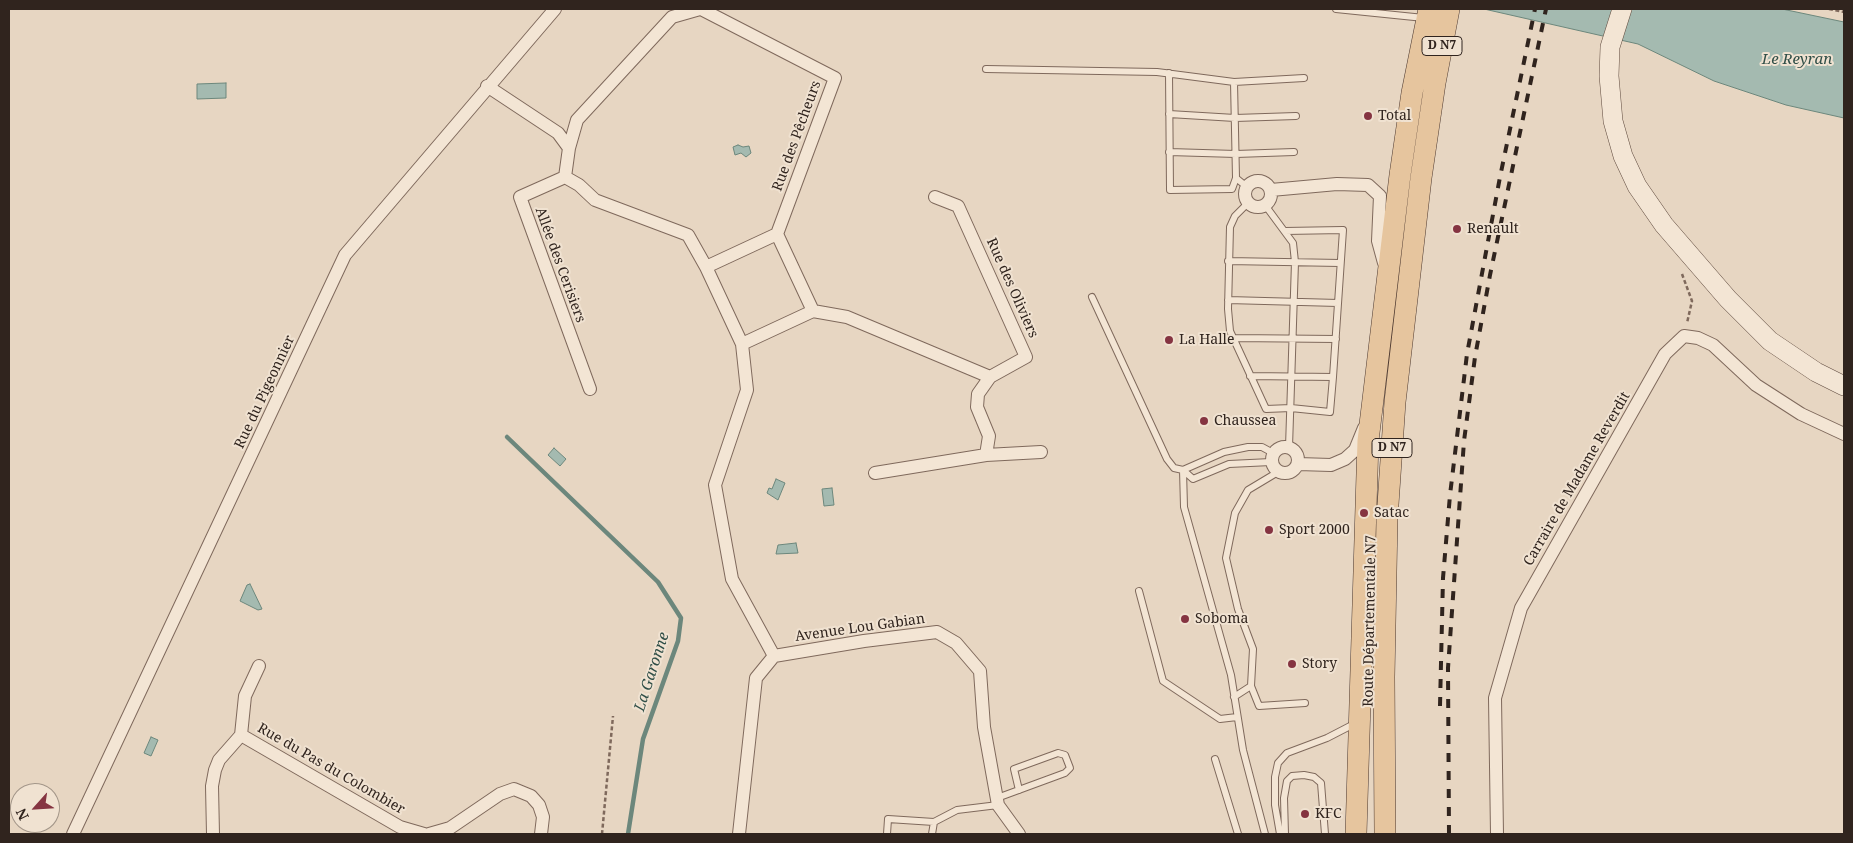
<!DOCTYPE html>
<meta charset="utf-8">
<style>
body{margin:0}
#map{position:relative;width:1853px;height:843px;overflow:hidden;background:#e7d6c2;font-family:"Noto Serif",serif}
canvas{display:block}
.frame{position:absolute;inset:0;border:10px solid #30241e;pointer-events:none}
.north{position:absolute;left:10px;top:783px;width:50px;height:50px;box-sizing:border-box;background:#f0e2d1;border:1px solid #a39689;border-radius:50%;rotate:244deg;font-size:14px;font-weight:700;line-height:20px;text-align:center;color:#30241e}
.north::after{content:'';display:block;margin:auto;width:18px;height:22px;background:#853441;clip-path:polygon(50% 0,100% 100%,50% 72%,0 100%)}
</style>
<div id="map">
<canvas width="1853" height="843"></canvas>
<div class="frame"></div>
<div class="north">N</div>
</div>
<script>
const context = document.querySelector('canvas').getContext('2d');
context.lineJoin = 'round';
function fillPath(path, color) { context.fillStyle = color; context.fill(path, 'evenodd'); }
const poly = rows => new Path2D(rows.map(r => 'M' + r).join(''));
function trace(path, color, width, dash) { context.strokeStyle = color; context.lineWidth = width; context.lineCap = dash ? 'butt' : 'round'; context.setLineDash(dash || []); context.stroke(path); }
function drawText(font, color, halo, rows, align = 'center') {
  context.font = font + ' "Noto Serif",serif'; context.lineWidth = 4; context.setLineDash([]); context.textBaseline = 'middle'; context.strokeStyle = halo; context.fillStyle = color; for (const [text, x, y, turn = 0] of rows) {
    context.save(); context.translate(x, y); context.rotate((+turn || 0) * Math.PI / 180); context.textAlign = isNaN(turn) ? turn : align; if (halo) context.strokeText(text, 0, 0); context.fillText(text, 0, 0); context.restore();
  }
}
const water = poly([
 [1484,9,1782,9,1844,22,1844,118,1786,105,1714,81,1638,44,1484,9],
 [226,83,226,98,197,99,197,84,226,83],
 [738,145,743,147,749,146,751,153,746,157,741,153,735,155,733,147,738,145],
 [554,448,566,459,560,466,548,455,554,448],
 [776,479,785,483,778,500,767,493,769,488,772,489,776,479],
 [832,488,834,505,824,506,822,489,832,488],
 [796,543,798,553,776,554,778,545,796,543],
 [250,584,251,586,262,609,258,610,240,601,247,585,250,584],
 [151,737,158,740,151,756,144,753,151,737]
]);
fillPath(water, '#a4bab0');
trace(water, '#6c877c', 1);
trace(poly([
 [507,437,658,582,681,618,678,641,643,739,628,834]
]), '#6c877c', 4.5);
const service = poly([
 [1336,9,1424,18],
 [986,69,1157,72,1234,82,1236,178,1247,187],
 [1169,73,1170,190,1232,189,1236,178],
 [1234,82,1304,78],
 [1169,114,1235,118,1296,116],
 [1169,152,1236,154,1294,152],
 [1248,203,1235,216,1230,227,1228,309,1230,331,1266,409,1291,408,1330,412,1333,377],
 [1265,205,1293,243,1295,262,1289,447],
 [1228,261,1340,263],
 [1092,297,1167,459,1174,468,1183,470],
 [1228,300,1338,303],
 [1233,338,1336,339],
 [1250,376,1333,377,1343,230,1285,231],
 [1183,470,1184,507,1231,675,1243,750,1265,834],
 [1183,470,1193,479,1229,464,1271,462],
 [1183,470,1224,452,1248,447,1262,447,1273,453],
 [1139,591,1163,681,1220,719,1237,717],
 [1251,686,1259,706,1305,703],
 [1234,697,1251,686,1253,649,1238,609,1226,558,1235,513,1248,490,1278,472],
 [1215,759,1238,834],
 [997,798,1065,773,1070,768,1065,755,1058,753,1014,769,1019,790],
 [934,822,957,810,998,805],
 [887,834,888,819,934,822,932,834],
 [1280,834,1275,805,1275,777,1278,763,1287,753,1327,738,1356,723],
 [1285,834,1284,798,1287,781,1292,776,1304,775,1314,777,1321,783,1325,834]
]);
const minor = poly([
 [701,9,835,78,777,234],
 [487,86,558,133,569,148,565,177,579,185,595,200,688,235,706,267],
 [569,148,577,120,672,17,700,9],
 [565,177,520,197,590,389],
 '1245 194a13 13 0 1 1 26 0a13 13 0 1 1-26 0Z',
 [1271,190,1337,184,1368,185,1380,196,1378,241,1384,263],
 [813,311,847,317,990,377,1026,357,958,206,935,197],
 [742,344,813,311,777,234,706,267,742,344,747,390,715,485,732,579,774,656],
 '1272 460a13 13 0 1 1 26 0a13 13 0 1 1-26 0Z',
 [986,455,1041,452],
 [1298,464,1331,465,1345,459,1355,450,1364,428],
 [875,473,986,455,989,436,977,407,978,394,990,377],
 [241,735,245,696,259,666],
 [73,834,345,255,555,9],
 [213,834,212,786,215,770,219,760,241,735,400,827,424,834],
 [429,834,450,828,500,794,514,789,531,796,539,805,543,817,541,834],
 [739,834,756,678,774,656,864,641,937,632,956,643,980,671,984,727,998,805,1019,834],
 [1497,834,1495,698,1521,608,1665,354,1684,336,1698,338,1713,345,1756,385,1801,414,1844,434]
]);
const secondary = poly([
 [1622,9,1610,47,1609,76,1613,121,1623,156,1637,186,1664,225,1728,299,1770,341,1816,372,1844,386]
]);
const primary = poly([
 [1356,834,1368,441,1400,175,1412,93,1429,9],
 [1385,834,1384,677,1387,519,1395,402,1421,178,1435,83,1449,9]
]);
trace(service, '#7f695c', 8);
trace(minor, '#7f695c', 14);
trace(secondary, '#604b3f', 20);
trace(primary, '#4d3930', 22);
trace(poly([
 [1829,9,1844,12],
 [1682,274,1692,301,1687,323],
 [602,834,613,716]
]), '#7f695c', 2.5, [4, 2.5]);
trace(service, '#f3e5d4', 6);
trace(minor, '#f3e5d4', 12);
trace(secondary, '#f3e5d4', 19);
trace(primary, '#e6c59e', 21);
trace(poly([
 [1440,706,1443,578,1450,495,1467,354,1500,177,1535,9],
 [1449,834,1448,668,1464,441,1475,357,1490,275,1546,9]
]), '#30241e', 4, [9, 9]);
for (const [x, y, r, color] of [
 [1368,116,5,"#853441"],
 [1457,229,5,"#853441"],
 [1169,340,5,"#853441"],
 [1204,421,5,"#853441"],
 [1364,513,5,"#853441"],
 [1269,530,5,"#853441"],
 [1185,619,5,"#853441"],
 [1292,664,5,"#853441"],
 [1305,814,5,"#853441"]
]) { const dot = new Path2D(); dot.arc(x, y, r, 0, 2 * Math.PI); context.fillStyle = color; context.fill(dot); trace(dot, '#f0e2d1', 2); }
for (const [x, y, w] of [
 [1442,46,40],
 [1392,448,40]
]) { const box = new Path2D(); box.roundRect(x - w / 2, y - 9.5, w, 19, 4); context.fillStyle = '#f0e2d1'; context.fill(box); trace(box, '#30241e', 1); }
drawText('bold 12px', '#30241e', null, [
 ["D N7",1442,46],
 ["D N7",1392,448]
]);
drawText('14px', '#30241e', '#f0e2d1', [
 ["Total",1378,116],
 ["Renault",1467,229],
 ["La Halle",1179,340],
 ["Chaussea",1214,421],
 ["Satac",1374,513],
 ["Sport 2000",1279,530],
 ["Soboma",1195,619],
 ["Story",1302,664],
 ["KFC",1315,814]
], 'left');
drawText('14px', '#30241e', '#f0e2d1', [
 ["Rue des Pêcheurs",797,136,-70],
 ["Allée des Cerisiers",560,265,70],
 ["Rue des Oliviers",1012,288,66],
 ["Rue du Pigeonnier",265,392,-65],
 ["Carraire de Madame Reverdit",1577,479,-60],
 ["Route Départementale N7",1370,621,-89],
 ["Avenue Lou Gabian",860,628,-8],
 ["Rue du Pas du Colombier",331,769,30]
]);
drawText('italic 15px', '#2f4e47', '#f0e2d1', [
 ["Le Reyran",1797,60],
 ["La Garonne",652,672,-72]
]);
</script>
